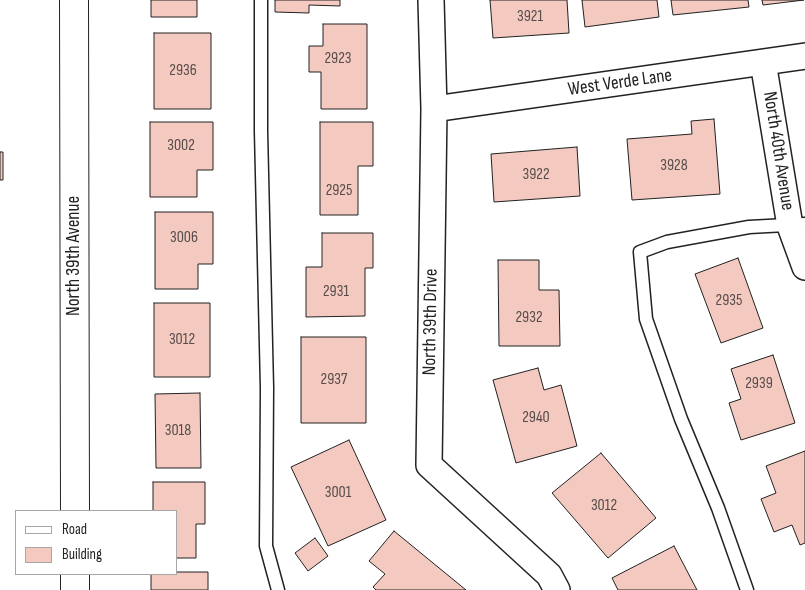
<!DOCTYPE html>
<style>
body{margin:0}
#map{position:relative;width:805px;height:590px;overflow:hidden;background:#fff;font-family:"Sofia Sans Condensed",sans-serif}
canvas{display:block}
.legend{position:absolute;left:15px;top:510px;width:162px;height:65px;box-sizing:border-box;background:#fff;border:1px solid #a7a7a7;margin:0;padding:6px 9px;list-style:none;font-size:15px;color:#222}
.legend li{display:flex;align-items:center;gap:10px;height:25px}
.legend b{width:25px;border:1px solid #a7a7a7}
</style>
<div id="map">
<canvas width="805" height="590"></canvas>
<ul class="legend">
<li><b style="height:6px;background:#fff"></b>Road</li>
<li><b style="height:14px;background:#f3c9c0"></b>Building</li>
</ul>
</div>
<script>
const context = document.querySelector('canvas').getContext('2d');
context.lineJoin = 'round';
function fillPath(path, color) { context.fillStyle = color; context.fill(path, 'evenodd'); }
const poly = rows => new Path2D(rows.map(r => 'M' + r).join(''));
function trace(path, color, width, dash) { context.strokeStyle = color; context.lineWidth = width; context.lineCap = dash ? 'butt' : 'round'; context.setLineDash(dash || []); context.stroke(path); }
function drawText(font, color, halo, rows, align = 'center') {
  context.font = font + ' "Sofia Sans Condensed",sans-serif'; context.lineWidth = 4; context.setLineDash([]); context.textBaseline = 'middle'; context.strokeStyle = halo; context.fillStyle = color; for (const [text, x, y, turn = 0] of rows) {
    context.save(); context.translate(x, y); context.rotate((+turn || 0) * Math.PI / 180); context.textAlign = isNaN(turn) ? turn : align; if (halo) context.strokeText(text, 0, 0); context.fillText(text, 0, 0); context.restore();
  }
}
const building = poly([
 [151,0,197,0,197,17,151,17,151,0],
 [275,0,340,0,340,6,309,5,309,13,275,12,275,0],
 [490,0,567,0,569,33,493,38,490,0],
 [582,0,657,0,659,17,585,27,582,0],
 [671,0,748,0,749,7,673,15,671,0],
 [762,0,804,0,763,5,762,0],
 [323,24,367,24,367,109,321,109,321,72,309,72,309,46,323,46,323,24],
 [154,33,211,33,211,109,154,109,154,33],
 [714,119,720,194,632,200,627,139,692,134,691,121,714,119],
 [150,122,213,122,213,170,197,170,197,197,150,197,150,122],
 [320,122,373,122,373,166,358,166,358,215,320,215,320,122],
 [577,147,580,196,494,202,491,154,577,147],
 [0,152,3,152,3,180,0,180,0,152],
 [155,212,213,212,213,264,198,264,198,289,155,289,155,212],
 [322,233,373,233,373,268,365,268,365,316,306,317,306,267,322,267,322,233],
 [738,258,763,328,721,343,695,274,738,258],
 [498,260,539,260,539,290,559,290,560,346,499,346,498,260],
 [154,303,210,303,210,377,154,377,154,303],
 [301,337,366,337,366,423,301,423,301,337],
 [773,355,795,423,741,440,729,403,741,399,731,369,773,355],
 [538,368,544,390,561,385,577,446,516,463,493,380,538,368],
 [200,393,201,468,156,468,155,394,200,393],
 [349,440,386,520,328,546,291,467,349,440],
 [805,451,805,543,800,545,792,525,774,532,761,499,776,493,766,466,805,451],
 [601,453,656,518,608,558,552,493,601,453],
 [153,482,205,482,205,524,196,524,196,558,176,558,176,511,153,511,153,482],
 [394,531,466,590,376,590,373,587,385,574,369,561,394,531],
 [315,538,328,556,308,571,295,553,315,538],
 [674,546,697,590,618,590,612,578,674,546],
 [176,572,208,572,208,590,151,590,151,574,176,572]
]);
fillPath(building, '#f3c9c0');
trace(building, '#222', 1);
const lane = poly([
 [261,0,261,131,267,388,266,546,278,590],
 [747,590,718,508,681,419,646,319,640,252,667,242,749,227,805,224]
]);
const street = poly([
 [431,0,434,109,429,465,549,575,557,590],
 [763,62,790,226,805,267],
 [434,109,805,56]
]);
const secondary = poly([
 [74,0,75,511],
 [75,574,75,590]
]);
trace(lane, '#222', 15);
trace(street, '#222', 28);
trace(secondary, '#222', 30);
trace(lane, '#fff', 12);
trace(street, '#fff', 25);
trace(secondary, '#fff', 28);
drawText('16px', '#564c4a', null, [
 ["3921",530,17],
 ["2923",338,59],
 ["2936",183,71],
 ["3002",181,146],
 ["3928",674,166],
 ["3922",536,175],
 ["2925",339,191],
 ["3006",184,238],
 ["2931",336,292],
 ["2935",729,301],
 ["2932",529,318],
 ["3012",182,340],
 ["2937",334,380],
 ["2939",759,384],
 ["2940",536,418],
 ["3018",178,431],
 ["3001",338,493],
 ["3012",604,506]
]);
drawText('19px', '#222', '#fff', [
 ["West Verde Lane",620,83,-8],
 ["North 40th Avenue",778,151,81],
 ["North 39th Avenue",74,256,-90],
 ["North 39th Drive",431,322,-89]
]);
</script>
